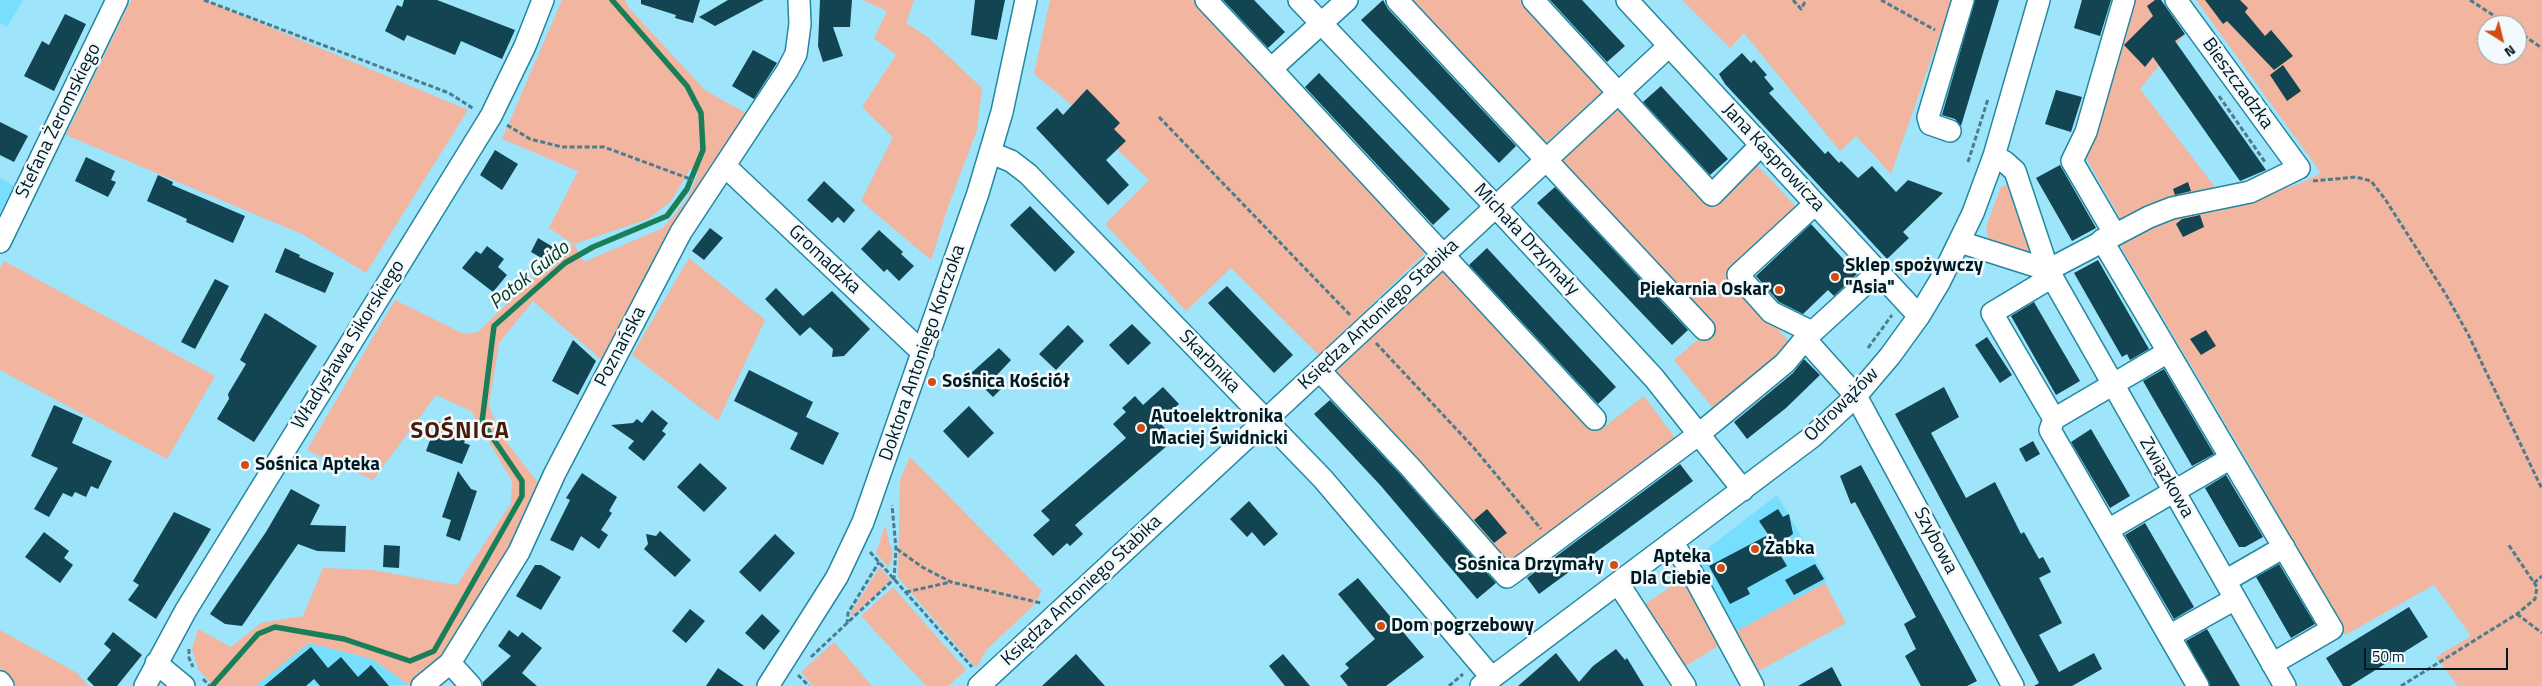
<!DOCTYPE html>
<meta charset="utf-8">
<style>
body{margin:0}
#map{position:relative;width:2542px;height:686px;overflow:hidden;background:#9ee4fa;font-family:"Titillium Web",sans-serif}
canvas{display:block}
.north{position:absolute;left:2477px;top:15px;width:50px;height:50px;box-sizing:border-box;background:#f2fafd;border:1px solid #91a0a5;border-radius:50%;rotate:144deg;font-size:14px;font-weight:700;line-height:20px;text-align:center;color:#001a22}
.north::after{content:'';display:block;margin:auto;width:18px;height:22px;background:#d34d13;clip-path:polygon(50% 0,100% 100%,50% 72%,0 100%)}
.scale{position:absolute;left:2364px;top:648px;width:144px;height:22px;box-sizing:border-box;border:2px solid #001a22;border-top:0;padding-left:6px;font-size:15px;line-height:18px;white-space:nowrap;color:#001a22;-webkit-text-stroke:4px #f2fafd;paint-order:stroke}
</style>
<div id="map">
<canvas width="2542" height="686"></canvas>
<div class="north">N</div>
<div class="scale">50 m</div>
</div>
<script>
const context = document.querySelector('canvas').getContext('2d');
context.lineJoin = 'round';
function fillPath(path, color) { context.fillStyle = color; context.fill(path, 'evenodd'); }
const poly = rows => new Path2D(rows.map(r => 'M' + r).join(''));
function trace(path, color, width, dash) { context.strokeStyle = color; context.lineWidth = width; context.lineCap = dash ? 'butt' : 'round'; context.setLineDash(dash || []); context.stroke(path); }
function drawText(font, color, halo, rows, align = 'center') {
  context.font = font + ' "Titillium Web",sans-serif'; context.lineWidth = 5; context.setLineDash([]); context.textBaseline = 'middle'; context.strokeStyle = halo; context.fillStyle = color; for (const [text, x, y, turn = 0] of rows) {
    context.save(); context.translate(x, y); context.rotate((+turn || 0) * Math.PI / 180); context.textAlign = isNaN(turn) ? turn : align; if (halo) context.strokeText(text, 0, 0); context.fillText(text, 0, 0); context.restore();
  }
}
fillPath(poly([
 [0,0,23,0,7,27,1,23,0,24],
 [0,178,14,186,0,212],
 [1777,495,1826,578,1825,583,1737,631,1695,558],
 [309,643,372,659,409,685,255,686]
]), '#77defd');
fillPath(poly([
 [131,0,205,0,468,110,366,273,302,234,66,135],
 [562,0,625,0,629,8,705,90,749,115,650,268,603,361,533,301,499,343,489,406,501,435,540,485,531,521,447,655,409,685,372,659,309,643,255,686,214,686,198,669,192,649,198,629,231,647,261,623,303,616,323,568,372,570,457,585,511,503,512,481,471,411,436,395,373,480,307,450,395,300,464,334,478,332,547,265,573,244,549,228,578,171,502,139],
 [690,169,698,174,687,199,663,228,584,262,574,244,648,219,671,201],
 [863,0,914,0,906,23,929,38,982,88,977,130,949,204,931,260,861,201,893,137,862,107,896,55,874,38,887,11],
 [1050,0,1193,0,1427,251,1319,355,1231,268,1186,311,1105,224,1149,180,1066,100,1034,74],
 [1411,0,1520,0,1602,92,1546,143],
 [1682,0,1952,0,1891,174,1856,136,1840,151,1744,33,1730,48],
 [2132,0,2158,0,2183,36,2140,89,2228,204,2299,184,2321,173,2196,0,2542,0,2542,686,2458,686,2436,657,2471,636,2434,585,2345,635,2256,475,2118,242,2123,223,2082,151],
 [2487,25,2517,25,2517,55,2487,55],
 [1618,107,1711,204,1755,163,1800,211,1729,274,1792,345,1717,413,1674,360,1715,325,1558,162],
 [2009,184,2033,250,2032,255,1989,240,1986,227,2001,187],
 [689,258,765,320,718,421,632,355],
 [4,261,215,376,167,459,0,370,0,268],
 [1446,269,1599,431,1644,396,1676,439,1507,564,1333,373],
 [910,457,1042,591,1032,607,987,649,976,668,898,577,900,480],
 [885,525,893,556,888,567,876,553],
 [880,567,890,579,888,582,853,616,850,614],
 [1682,579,1718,646,1681,669,1642,606],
 [1825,583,1846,623,1759,671,1737,631],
 [893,587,966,670,948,686,926,686,861,616],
 [0,630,77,673,89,686,17,686,0,669],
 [834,642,872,686,813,686,801,672]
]), '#f2b5a0');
trace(poly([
 [212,686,258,634,275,627,344,639,410,661,434,651,522,496,522,481,482,422,494,326,565,263,593,247,667,216,687,189,703,150,701,113,687,86,612,0]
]), '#187f59', 5.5);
fillPath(poly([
 [404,0,437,0,515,30,502,59,461,41,455,55,407,35,404,41,385,31,397,5,402,7],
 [641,0,700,0,693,23,675,18,676,15,641,4],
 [728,0,764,0,715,26,699,17],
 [820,0,852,0,850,27,833,27,843,56,823,62,818,46],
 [975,0,1005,0,997,40,971,35],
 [1223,0,1254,0,1285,32,1268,48],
 [1383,0,1388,9,1516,146,1499,163,1361,20],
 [1550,0,1582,0,1625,46,1607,62],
 [1975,0,1999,0,1961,126,1955,119,1942,115],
 [2082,0,2111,0,2100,36,2074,28],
 [2155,0,2161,0,2185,34,2175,41,2266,170,2240,181,2153,57,2145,67,2124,45,2153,16,2147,6],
 [2205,0,2240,0,2248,8,2245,12,2265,36,2271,30,2293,56,2274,70,2227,21,2223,24],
 [65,14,86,24,54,91,24,76,42,41,49,45],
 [753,50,777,63,754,99,732,86],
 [1742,53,1751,63,1754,60,1767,75,1764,77,1774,89,1769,93,1825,154,1828,151,1839,163,1841,161,1858,178,1872,166,1896,192,1908,180,1943,193,1903,232,1909,238,1887,259,1725,84,1719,74],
 [2283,65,2301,91,2287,101,2270,75],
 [1319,73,1450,209,1433,225,1305,87],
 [1661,86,1728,159,1710,175,1643,102],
 [1087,89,1120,123,1114,129,1126,141,1106,160,1129,185,1108,205,1036,128,1057,108,1063,115],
 [2056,90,2082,97,2071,132,2045,124],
 [0,122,28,136,14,162,0,155],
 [495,150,518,164,502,190,480,175],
 [86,157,115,171,111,180,116,182,108,197,75,181],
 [2060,165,2096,228,2072,241,2036,178],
 [158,175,173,182,172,185,245,216,233,243,186,222,187,219,147,201],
 [824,181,855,210,844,223,838,217,832,223,807,200],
 [2188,182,2191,191,2175,195,2173,189],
 [1555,187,1688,330,1672,345,1537,203],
 [1030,206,1075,252,1055,272,1010,225],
 [2200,215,2204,227,2183,237,2176,224,2182,219],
 [1811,224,1857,274,1834,296,1828,290,1803,314,1779,302,1756,276],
 [710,228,723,238,704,260,692,251],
 [879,230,903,252,901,254,914,266,899,281,887,269,884,272,861,249],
 [538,238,553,247,545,260,531,252],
 [487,246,504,259,498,267,507,275,493,292,462,268,476,251,481,254],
 [285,248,300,255,299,257,334,273,325,293,275,272],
 [1487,248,1616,387,1598,404,1469,265],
 [2098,260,2149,349,2130,360,2127,354,2122,357,2074,273],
 [215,279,229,286,195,349,181,342],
 [1227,286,1293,355,1274,373,1208,303],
 [776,288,803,316,832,291,870,329,844,356,832,357,833,349,810,327,800,336,765,299],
 [2034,302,2080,381,2056,395,2011,316],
 [265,313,317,346,254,442,217,419,229,399,228,394,246,364,240,360],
 [1132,324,1151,343,1128,365,1109,345],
 [1068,325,1084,341,1056,370,1039,354],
 [2206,330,2216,346,2201,355,2190,339],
 [1987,337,2012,375,2000,383,1975,345],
 [573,340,596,361,578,395,552,381],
 [999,348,1011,360,997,375,1006,384,993,397,970,374],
 [1804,359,1820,375,1786,408,1747,439,1734,422,1793,373],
 [2164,369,2214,454,2192,466,2143,381],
 [749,370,813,402,806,417,839,433,823,465,790,449,798,433,734,401],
 [1163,387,1179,404,1159,422,1175,439,1075,525,1083,534,1070,546,1067,543,1053,556,1033,535,1050,520,1041,511,1126,438,1113,424,1126,412,1122,408,1135,396,1143,405],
 [1944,387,1959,417,1931,433,1966,498,1995,482,2021,534,2024,532,2039,559,2043,557,2051,572,2039,578,2062,623,2039,635,2059,672,2094,653,2102,669,2072,686,2034,686,2039,683,1895,414],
 [1330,400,1401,475,1496,583,1477,599,1381,486,1314,414],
 [54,405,83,418,72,443,112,461,98,489,91,486,86,497,75,492,72,497,63,493,49,517,34,509,58,468,31,456],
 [969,406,994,433,968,458,943,431],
 [652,410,668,423,662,431,666,434,644,461,628,448,634,441,611,425,633,423,637,419,642,423],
 [437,421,468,433,464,443,470,445,462,464,426,451],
 [2091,429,2130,496,2110,508,2071,442],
 [2033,441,2040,454,2026,462,2019,449],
 [700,463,727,488,704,512,677,487],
 [1680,464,1693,481,1539,594,1527,578],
 [1861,465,1977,681,1967,686,1921,686,1905,656,1916,649,1904,624,1916,617,1855,502,1851,504,1840,476],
 [458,471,471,489,477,491,460,541,446,536,451,520,442,517],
 [582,473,617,497,609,511,612,513,601,530,608,535,599,549,581,536,573,551,550,540,570,500,566,498],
 [2226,475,2263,537,2245,547,2239,547,2205,488],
 [291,489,320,505,310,525,346,526,345,552,317,551,298,544,242,626,225,624,210,614,266,532],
 [1249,501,1278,534,1264,546,1252,532,1247,537,1230,519],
 [1487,509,1507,533,1494,543,1474,520],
 [1778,509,1783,517,1789,514,1793,534,1776,546,1759,521],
 [174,512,211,529,156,619,128,600,139,585,133,581],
 [2145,523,2194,607,2174,619,2125,535],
 [660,531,691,560,675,577,644,549,648,544,646,534,656,536],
 [44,532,69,551,64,558,73,565,60,583,25,557],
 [775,534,795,553,760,592,739,572],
 [1768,535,1787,566,1747,588,1750,594,1730,604,1709,566],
 [384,545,400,546,399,568,383,567],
 [1815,564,1824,579,1794,595,1785,580],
 [2279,564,2315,624,2291,638,2256,577],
 [535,565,541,565,561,577,541,610,516,596],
 [1358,578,1424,657,1386,686,1348,686,1340,676,1349,668,1345,664,1375,639,1338,594],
 [2409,607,2428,637,2350,686,2343,686,2326,658],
 [690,609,705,621,686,643,672,631],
 [762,614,780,631,764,650,745,633],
 [2207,629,2240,686,2210,686,2186,641],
 [509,630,518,637,522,632,542,648,522,673,537,686,483,686,483,682,511,656,498,646],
 [113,632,142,655,117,686,94,686,87,679,111,650,104,644],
 [311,647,328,668,341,657,358,677,371,665,389,686,320,686,314,679,306,686,264,686],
 [1616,649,1625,660,1627,658,1644,686,1518,686,1556,653,1579,682,1593,666],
 [1076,654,1105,686,1042,686],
 [1283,654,1310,686,1285,686,1269,666],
 [1832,667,1842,686,1798,686],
 [718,668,744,686,706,686]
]), '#134452');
const minor = poly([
 [1206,0,1271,69],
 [1299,0,1495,206,1654,378,1743,490],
 [1347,0,1271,69,1595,419],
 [1397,0,1704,329],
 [1533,0,1712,195,1760,146],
 [1627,0,1919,316],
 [1950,131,1930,124,1928,117,1963,0],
 [991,153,1011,161,1028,174,1323,479,1492,678],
 [1994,156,2005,162,2015,171,2048,270,2285,686],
 [726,167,923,353],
 [2114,233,2072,161,2086,132,2124,0],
 [2102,240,2332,629,2272,664],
 [0,242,117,0],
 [1960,242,2048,270,2149,217,2172,208,2250,192,2299,168,2176,0],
 [2052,277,1992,313,2054,419,2050,430,2198,686],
 [1812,332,1771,312,1738,275,1815,204],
 [1805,339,1856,396,2013,686],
 [1320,371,1410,467,1507,577,1699,434,1785,363,1805,339,1878,272],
 [2054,419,2168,352],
 [2108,530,2231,458],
 [1672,542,1691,571,1753,686],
 [2225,581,2284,547],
 [1618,583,1685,686],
 [2169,636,2235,599],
 [156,663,184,686],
 [450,663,471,686],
 [0,682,3,686],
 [145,686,186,610,491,116,525,46,543,0],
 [422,686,450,663,519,552,555,473,681,232,787,71,796,54,800,24,799,0],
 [768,686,837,577,863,522,978,193,1002,112,1026,0],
 [979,686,1669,46],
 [1481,686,1812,437,1856,396,1890,356,1919,316,1940,281,1973,213,1994,156,2039,0]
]);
trace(minor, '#2387a0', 24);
trace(poly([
 [204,0,449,93,474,109],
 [1793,0,1801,9,1806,0],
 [1881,0,1935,30],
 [2470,0,2508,25],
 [2517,31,2542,48],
 [2219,96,2265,162],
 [1159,117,1351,316],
 [507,125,530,139,562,147,604,147,693,180],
 [1968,162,1988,99],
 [2313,181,2356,177,2371,181,2385,199,2445,293,2468,334,2542,489],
 [1376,343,1474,448,1541,529],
 [1868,348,1892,315],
 [897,549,922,567,951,582,1041,603],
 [870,552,972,667],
 [2534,583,2542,576],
 [906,592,951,582],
 [2517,614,2542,633],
 [847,624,848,613,879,562],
 [189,649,189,658,193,667],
 [811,657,894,579,896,549,892,505],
 [798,675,809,686],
 [203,679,210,686],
 [1449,686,1463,674],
 [2401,686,2517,614,2535,599,2537,587,2508,544]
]), '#4d7d8c', 3, [5, 2.5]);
trace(minor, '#fff', 21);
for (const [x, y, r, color] of [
 [1835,277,5,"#d34d13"],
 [1779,290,5,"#d34d13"],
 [932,382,5,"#d34d13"],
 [1141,428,5,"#d34d13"],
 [245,465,5,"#d34d13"],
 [1755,549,5,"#d34d13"],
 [1614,565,5,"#d34d13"],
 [1721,568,5,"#d34d13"],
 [1381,626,5,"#d34d13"]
]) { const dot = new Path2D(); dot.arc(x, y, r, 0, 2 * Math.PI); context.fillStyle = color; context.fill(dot); trace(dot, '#f2fafd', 2); }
drawText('19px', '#001a22', '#f2fafd', [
 ["Bieszczadzka",2237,84,54],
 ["Stefana Żeromskiego",59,121,-64],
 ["Jana Kasprowicza",1773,158,47],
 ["Michała Drzymały",1526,240,47],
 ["Gromadzka",824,260,43],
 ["Księdza Antoniego Stabika",1379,315,-43],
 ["Władysława Sikorskiego",349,345,-58],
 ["Poznańska",621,347,-62],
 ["Doktora Antoniego Korczoka",923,353,-71],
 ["Skarbnika",1209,362,46],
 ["Odrowążów",1842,405,-45],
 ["Związkowa",2166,478,60],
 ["Szybowa",1935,541,62],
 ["Księdza Antoniego Stabika",1082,591,-43]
]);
drawText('bold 19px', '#001a22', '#f2fafd', [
 ["Sklep spożywczy",1845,266],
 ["\"Asia\"",1845,288],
 ["Piekarnia Oskar",1769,290,"right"],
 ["Sośnica Kościół",942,382],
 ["Autoelektronika",1151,417],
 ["Maciej Świdnicki",1151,439],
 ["Sośnica Apteka",255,465],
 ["Żabka",1765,549],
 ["Apteka",1711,557,"right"],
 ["Dla Ciebie",1711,579,"right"],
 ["Sośnica Drzymały",1604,565,"right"],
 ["Dom pogrzebowy",1391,626]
], 'left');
drawText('italic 20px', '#023922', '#f2fafd', [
 ["Potok Guido",530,276,-39]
]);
context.letterSpacing = '1px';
drawText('bold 24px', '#4a1907', '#f2fafd', [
 ["SOŚNICA",460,432]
]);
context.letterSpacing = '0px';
</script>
